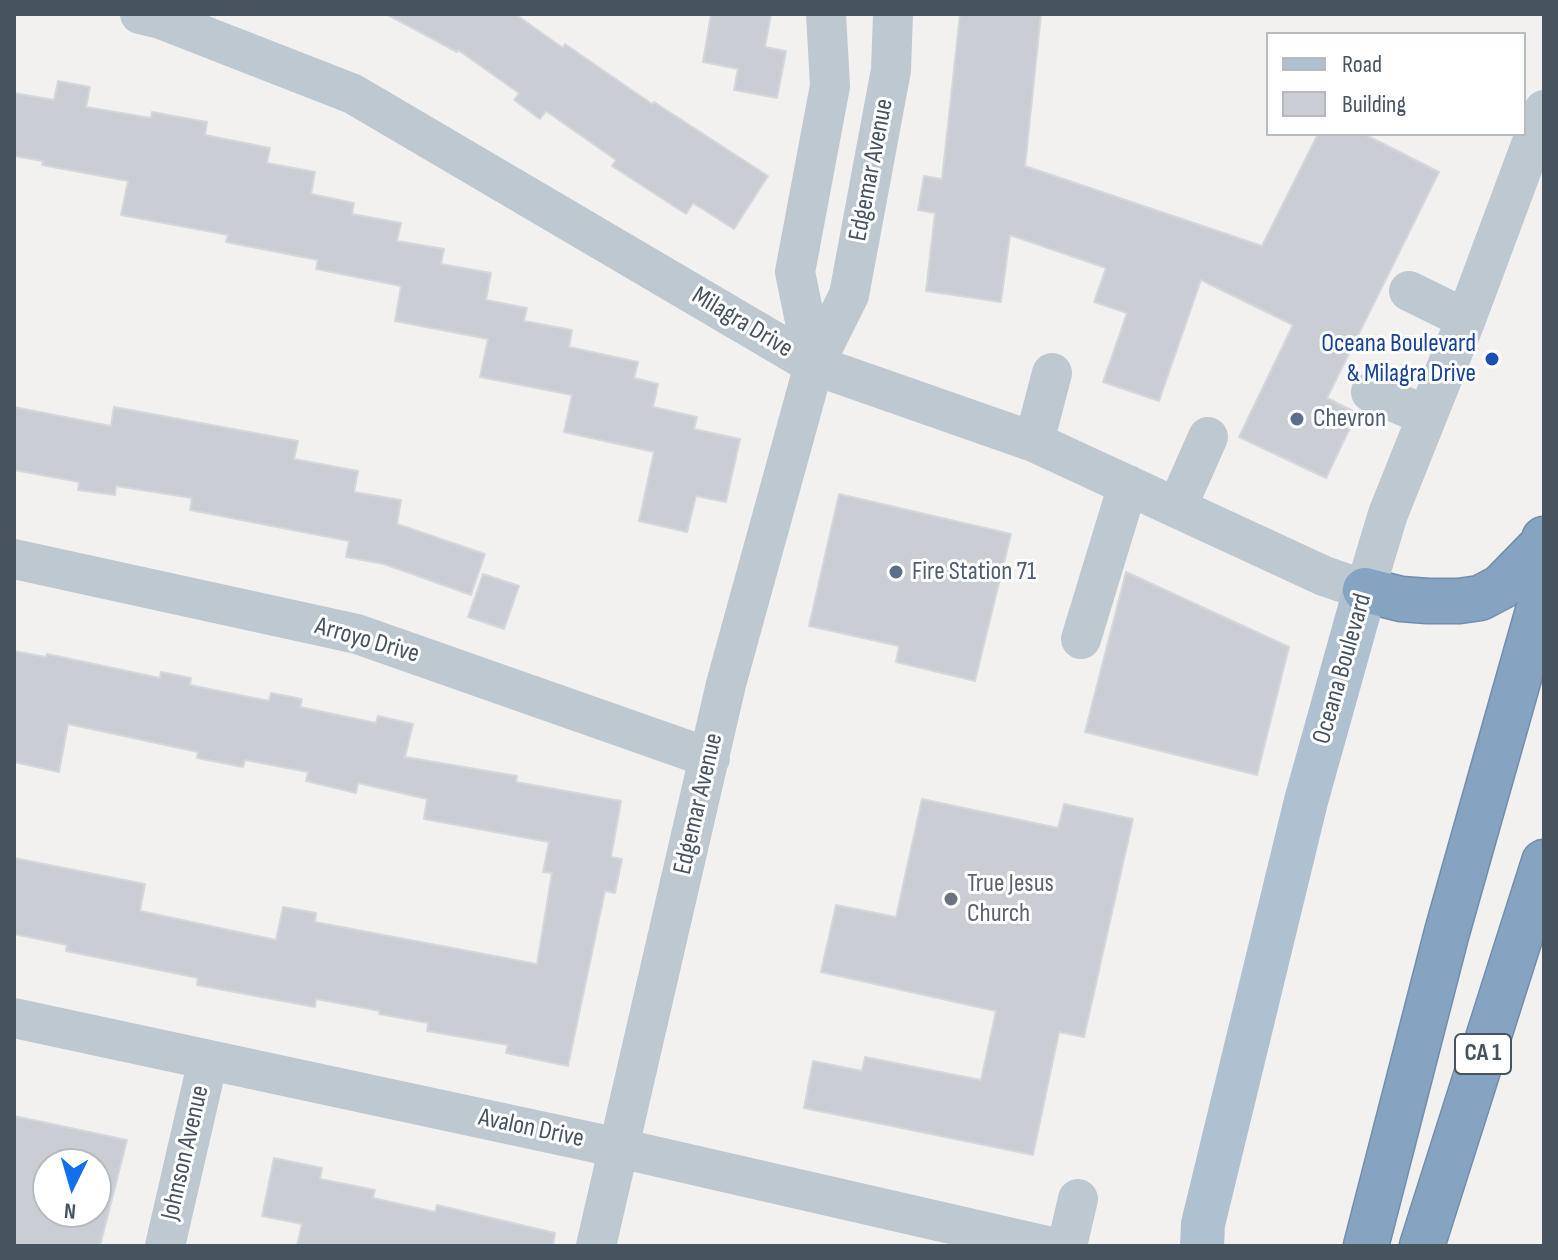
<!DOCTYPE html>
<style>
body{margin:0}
#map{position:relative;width:1558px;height:1260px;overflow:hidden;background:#f3f0f0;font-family:"Sofia Sans Condensed",sans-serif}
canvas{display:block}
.frame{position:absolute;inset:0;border:16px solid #47545f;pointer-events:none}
.legend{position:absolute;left:1266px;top:32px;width:260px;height:104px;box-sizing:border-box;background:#fff;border:2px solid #b5bbbf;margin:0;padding:10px 14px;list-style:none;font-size:24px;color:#47545f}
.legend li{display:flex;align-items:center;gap:16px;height:40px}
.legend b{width:40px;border:2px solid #b5bbbf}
.north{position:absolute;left:32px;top:1148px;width:80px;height:80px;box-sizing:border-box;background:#fff;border:2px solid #b5bbbf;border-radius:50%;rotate:185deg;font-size:22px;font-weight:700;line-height:32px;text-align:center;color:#47545f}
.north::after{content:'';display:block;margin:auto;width:28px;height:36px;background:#1070ed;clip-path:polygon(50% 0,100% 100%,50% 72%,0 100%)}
</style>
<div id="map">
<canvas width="1558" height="1260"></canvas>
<div class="frame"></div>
<ul class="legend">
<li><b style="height:10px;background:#afc0d0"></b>Road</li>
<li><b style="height:22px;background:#cacdd3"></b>Building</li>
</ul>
<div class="north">N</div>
</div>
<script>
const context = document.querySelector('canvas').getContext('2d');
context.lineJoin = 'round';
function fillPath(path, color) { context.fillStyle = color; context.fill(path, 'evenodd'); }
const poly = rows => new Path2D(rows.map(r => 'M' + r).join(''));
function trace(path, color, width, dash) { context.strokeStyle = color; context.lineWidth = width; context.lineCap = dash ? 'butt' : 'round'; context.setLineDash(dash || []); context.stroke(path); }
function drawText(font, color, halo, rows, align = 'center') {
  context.font = font + ' "Sofia Sans Condensed",sans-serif'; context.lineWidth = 6; context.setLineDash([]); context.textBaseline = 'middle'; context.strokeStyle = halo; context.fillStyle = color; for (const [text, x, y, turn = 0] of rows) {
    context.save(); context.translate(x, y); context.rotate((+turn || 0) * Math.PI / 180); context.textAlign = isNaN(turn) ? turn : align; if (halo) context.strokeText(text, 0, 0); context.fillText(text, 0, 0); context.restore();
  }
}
const building = poly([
 [386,14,515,14,563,48,565,44,652,104,654,102,768,176,734,229,693,203,686,214,612,166,616,160,546,111,540,119,514,100,519,93,458,50,457,52,386,14],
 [711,14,771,14,765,47,786,51,777,98,734,90,738,69,703,62,711,14],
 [960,14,1041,14,1025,166,1262,246,1318,134,1364,134,1439,172,1327,398,1357,413,1326,478,1239,437,1293,325,1201,280,1159,401,1103,382,1127,313,1094,302,1106,268,1010,235,1001,302,926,291,935,213,918,210,924,176,942,179,960,14],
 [58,81,90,87,86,107,151,118,152,112,207,122,205,135,270,148,267,163,315,172,311,194,354,203,352,214,401,223,397,241,444,249,441,264,491,273,486,300,527,308,524,321,572,330,569,347,638,362,634,378,658,384,653,407,697,417,694,429,740,439,726,502,696,496,687,532,639,521,654,452,564,432,572,395,480,377,488,339,395,321,401,286,316,269,318,260,226,242,228,235,121,215,128,181,42,165,43,161,14,156,14,93,54,100,58,81],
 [14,407,111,426,114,407,298,441,294,459,358,471,354,492,401,500,397,524,485,554,471,595,384,564,346,557,349,541,190,510,192,498,116,486,115,495,78,490,79,482,14,470,14,407],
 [839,494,1011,534,975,681,896,662,899,646,809,626,839,494],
 [1126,572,1289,647,1257,775,1085,732,1126,572],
 [483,574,519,586,504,629,468,617,483,574],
 [14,651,46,657,47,654,160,678,161,672,191,678,190,685,269,701,271,693,302,699,300,707,376,723,378,716,413,724,405,757,517,776,516,782,621,801,611,857,622,859,615,893,605,891,568,1066,506,1053,508,1045,427,1031,428,1023,379,1014,380,1011,316,999,315,1007,197,985,198,978,66,951,67,945,14,934,14,858,145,884,140,911,276,940,283,907,316,913,315,922,537,964,552,873,543,872,549,842,424,819,427,799,358,783,356,793,306,781,308,772,245,760,243,767,197,758,198,752,68,724,59,772,14,762,14,651],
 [922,799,1058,828,1064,804,1133,819,1084,1037,1059,1032,1033,1155,804,1108,813,1061,862,1071,865,1057,981,1080,996,1011,821,972,836,905,896,917,922,799],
 [14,1116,127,1140,100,1246,14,1246,14,1116],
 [48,1164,96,1164,96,1212,48,1212,48,1164],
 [274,1158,322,1168,320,1179,375,1190,373,1198,435,1212,437,1205,555,1233,553,1246,297,1246,302,1224,262,1216,274,1158]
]);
fillPath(building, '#cacdd3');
trace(building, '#d4d7dc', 2);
const highway = poly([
 [1365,590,1401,599,1428,601,1459,601,1480,598,1501,587,1542,545],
 [1366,1246,1447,932,1541,600,1544,539],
 [1422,1246,1544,862]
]);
trace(highway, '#718ead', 47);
trace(poly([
 [140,14,161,19,353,94,814,365,1034,442,1324,576,1365,590,1388,514,1466,319,1544,110],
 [1409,291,1466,319],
 [814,365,795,272,830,86,826,14],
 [1371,392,1427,416],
 [1034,442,1052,373],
 [1177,507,1208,437],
 [14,559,357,634,710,758],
 [1081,639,1128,485],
 [14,1018,619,1148,1047,1246],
 [165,1246,208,1060],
 [596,1246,726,684,814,365,849,295,891,70,893,14],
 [1067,1246,1078,1199]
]), '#bec8d0', 40);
trace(poly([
 [1202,1246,1203,1224,1306,801,1365,590]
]), '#afc0d0', 44);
trace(highway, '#86a3c1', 44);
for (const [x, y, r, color] of [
 [1492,359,8,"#1a4fb4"],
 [1297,419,8,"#5c6f8a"],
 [896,572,8,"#5c6f8a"],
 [951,899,8,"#6b7280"]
]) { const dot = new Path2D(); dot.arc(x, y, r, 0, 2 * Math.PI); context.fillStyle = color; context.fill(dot); trace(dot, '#fff', 3); }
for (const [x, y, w] of [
 [1483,1054,56]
]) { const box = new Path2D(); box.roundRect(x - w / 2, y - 20, w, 40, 6); context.fillStyle = '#fff'; context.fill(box); trace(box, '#47545f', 2); }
drawText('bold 24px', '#47545f', null, [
 ["CA 1",1483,1054]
]);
drawText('26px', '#47545f', '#fff', [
 ["Edgemar Avenue",872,170,-79],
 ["Milagra Drive",742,323,31],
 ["Arroyo Drive",367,641,16],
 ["Oceana Boulevard",1343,669,-74],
 ["Edgemar Avenue",699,804,-77],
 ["Avalon Drive",531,1129,12],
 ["Johnson Avenue",186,1153,-77]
]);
drawText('26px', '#164399', '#fff', [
 ["Oceana Boulevard",1476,344],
 ["& Milagra Drive",1476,374]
], 'right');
drawText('26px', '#4e5e75', '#fff', [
 ["Chevron",1313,419],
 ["Fire Station 71",912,572]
], 'left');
drawText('26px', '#5b616d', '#fff', [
 ["True Jesus",967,884],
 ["Church",967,914]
], 'left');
</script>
